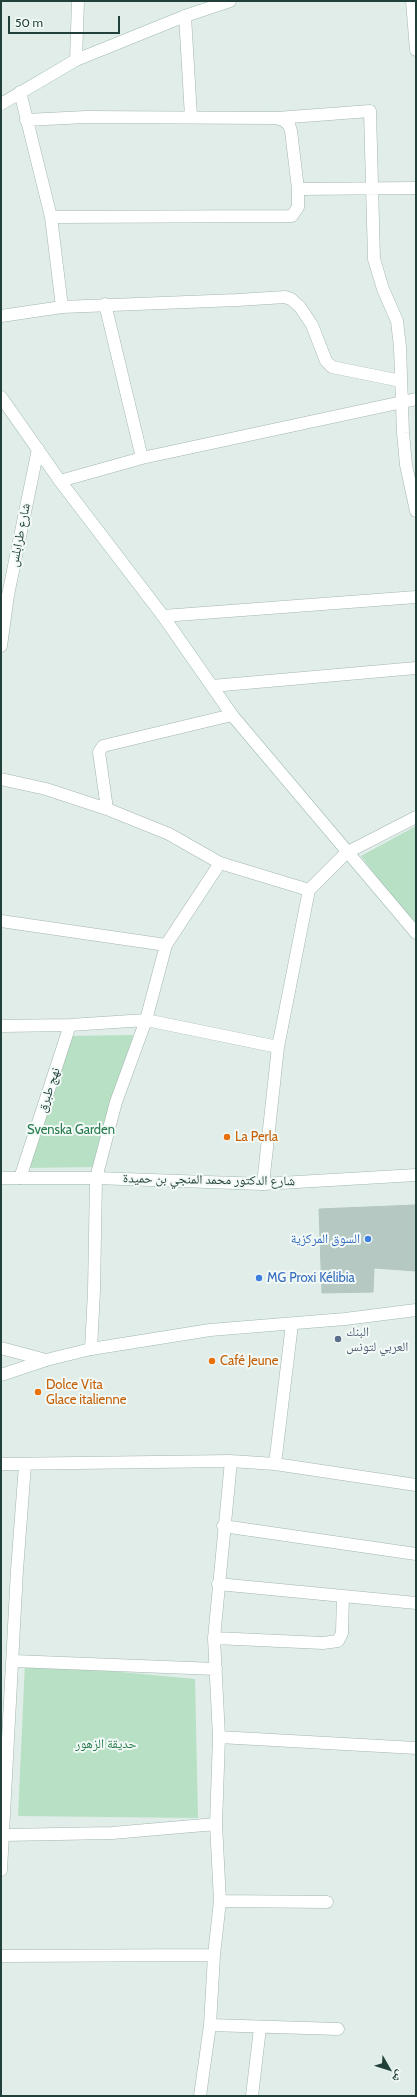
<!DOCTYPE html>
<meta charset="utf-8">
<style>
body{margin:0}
#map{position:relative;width:417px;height:2097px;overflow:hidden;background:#e1ede8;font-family:Cabin,"Noto Naskh Arabic",sans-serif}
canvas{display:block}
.frame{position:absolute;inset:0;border:2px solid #204039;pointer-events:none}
.north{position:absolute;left:369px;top:2049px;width:40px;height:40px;-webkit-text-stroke:3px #f2f9f6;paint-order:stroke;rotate:129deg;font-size:11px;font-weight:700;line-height:16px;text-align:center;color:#204039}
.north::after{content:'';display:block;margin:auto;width:14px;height:18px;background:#204039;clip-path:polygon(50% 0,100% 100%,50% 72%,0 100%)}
.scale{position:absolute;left:8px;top:16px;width:112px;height:18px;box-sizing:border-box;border:2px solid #204039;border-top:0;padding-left:5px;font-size:12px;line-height:14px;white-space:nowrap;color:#204039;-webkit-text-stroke:3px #f2f9f6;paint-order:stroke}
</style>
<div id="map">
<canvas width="417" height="2097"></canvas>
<div class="frame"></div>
<div class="north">ش</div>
<div class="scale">50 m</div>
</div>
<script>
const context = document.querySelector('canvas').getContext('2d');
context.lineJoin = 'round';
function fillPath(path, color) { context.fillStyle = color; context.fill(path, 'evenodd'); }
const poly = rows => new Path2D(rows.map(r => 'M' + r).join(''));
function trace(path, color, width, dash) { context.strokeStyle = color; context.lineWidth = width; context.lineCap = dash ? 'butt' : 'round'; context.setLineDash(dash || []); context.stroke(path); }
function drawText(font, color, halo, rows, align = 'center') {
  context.font = font + ' Cabin,"Noto Naskh Arabic",sans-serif'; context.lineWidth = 4; context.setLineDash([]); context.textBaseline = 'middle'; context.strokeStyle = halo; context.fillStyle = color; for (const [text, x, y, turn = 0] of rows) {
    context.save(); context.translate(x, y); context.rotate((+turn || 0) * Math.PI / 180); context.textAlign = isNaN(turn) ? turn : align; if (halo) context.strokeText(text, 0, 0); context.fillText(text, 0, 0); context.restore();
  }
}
fillPath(poly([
 [416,826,416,923,386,889,361,856],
 [133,1035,97,1167,25,1168,62,1036],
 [25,1663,195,1679,198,1818,18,1816]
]), '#b8e0c5');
const building = poly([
 [416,1205,416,1271,374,1268,373,1292,322,1293,319,1209,416,1205]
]);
fillPath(building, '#b6c8c2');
trace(building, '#b3c7c0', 1);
const street = poly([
 [412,1,416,50],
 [185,16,191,117],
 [76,60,78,1],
 [20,92,51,217,62,307],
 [277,118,370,111,374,259,383,289,397,321,400,347,403,433,406,465,416,511],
 [26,120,86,117,275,118,283,120,289,125,291,131,298,189,298,207,292,216,51,217],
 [298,189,416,188],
 [105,304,142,458],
 [1,316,62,307,237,300,285,297,291,299,300,307,312,325,326,361,332,367,401,381],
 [60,481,142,458,416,399],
 [163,616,416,597],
 [1,646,8,595,38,449],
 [212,686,416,668],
 [1,779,46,789,107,809,169,834,220,863,309,890],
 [107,809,99,752,103,746,232,715],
 [1,921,166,945],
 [1,1026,70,1025,146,1020,278,1047],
 [20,1178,70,1025],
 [263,1184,278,1047,309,890,346,853,416,817],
 [1,1348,46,1360],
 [91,1349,94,1291,96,1178,116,1102,146,1020,166,945,220,863],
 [1,1464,231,1461,275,1464,416,1485],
 [275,1464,292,1324],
 [223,1526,416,1554],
 [218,1584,416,1603],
 [214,1638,323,1643,338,1641,342,1633,343,1596],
 [13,1661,216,1669],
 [219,1737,416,1748],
 [4,1835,112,1833,216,1824],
 [1,1870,17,1570,25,1465],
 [220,1901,327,1902],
 [1,1956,214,1955],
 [210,2025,338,2029],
 [200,2096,210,2025,214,1955,220,1901,216,1824,219,1737,214,1638,231,1461],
 [252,2096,260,2028]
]);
const secondary = poly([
 [1,104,76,60,185,16,230,1],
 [1,397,60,481,163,616,232,715,416,933],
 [1,1178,96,1178,263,1184,416,1175],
 [1,1375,46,1360,91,1349,210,1330,345,1319,416,1310]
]);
trace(street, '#a3b6b0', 13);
trace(secondary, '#9ebab2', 13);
trace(street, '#fff', 12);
trace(secondary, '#fff', 12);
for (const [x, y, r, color] of [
 [227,1137,4,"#e8710a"],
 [368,1239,4,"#3f7fe0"],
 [259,1278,4,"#3f7fe0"],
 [338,1339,4,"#5c6f8a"],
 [212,1361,4,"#e8710a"],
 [38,1392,4,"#e8710a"]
]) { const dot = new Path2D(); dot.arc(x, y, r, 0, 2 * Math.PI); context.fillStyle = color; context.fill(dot); trace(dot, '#f2f9f6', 1.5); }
drawText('13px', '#204039', '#f2f9f6', [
 ["شارع طرابلس",20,535,-79],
 ["نهج طبرق",49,1090,-72],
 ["شارع الدكتور محمد المنجي بن حميدة",209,1180,1]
]);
drawText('13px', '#267b4c', '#f2f9f6', [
 ["Svenska Garden",71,1130],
 ["حديقة الزهور",106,1744]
]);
drawText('13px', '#c56008', '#f2f9f6', [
 ["La Perla",235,1137],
 ["Café Jeune",220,1361],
 ["Dolce Vita",46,1385],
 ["Glace italienne",46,1400]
], 'left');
drawText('13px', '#366cbe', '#f2f9f6', [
 ["السوق المركزية",360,1239],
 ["MG Proxi Kélibia",267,1278,"left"]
], 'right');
drawText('13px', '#4e5e75', '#f2f9f6', [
 ["البنك",346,1332],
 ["العربي لتونس",346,1347]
], 'left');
</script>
